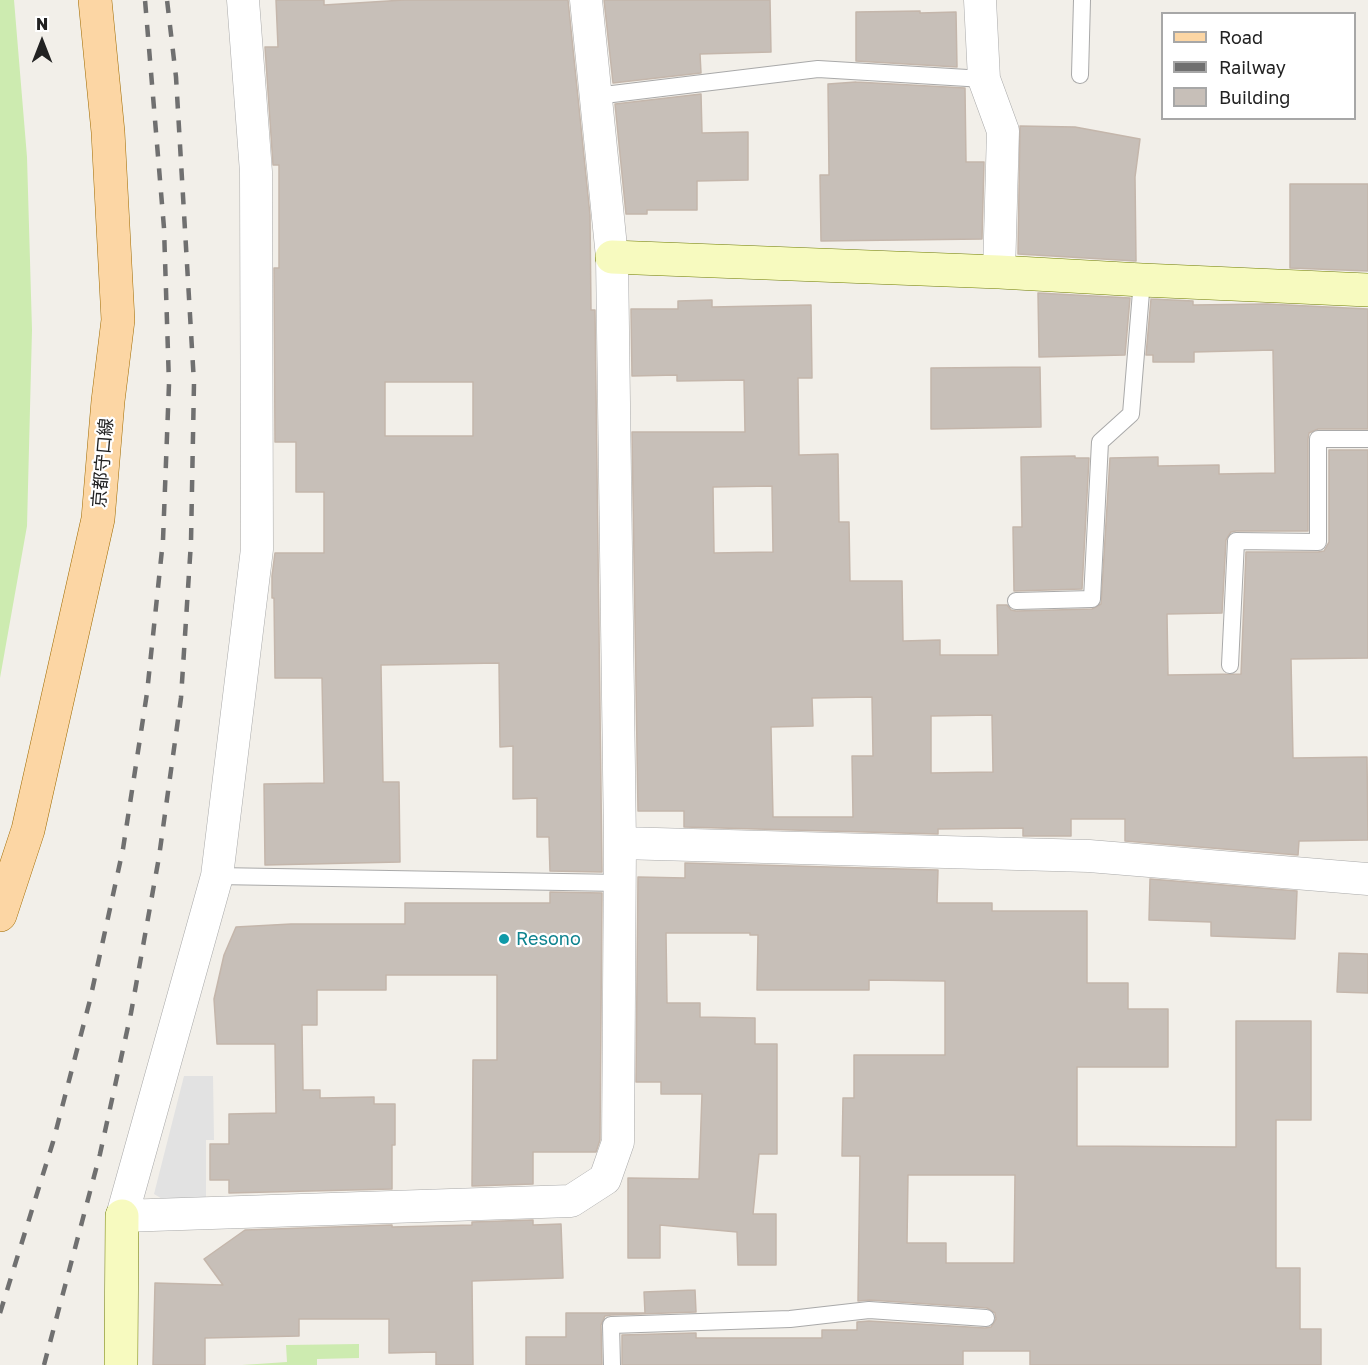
<!DOCTYPE html>
<meta charset="utf-8">
<style>
body{margin:0}
#map{position:relative;width:1368px;height:1365px;overflow:hidden;background:#f2efe9;font-family:"Golos Text",sans-serif}
canvas{display:block}
.legend{position:absolute;left:1161px;top:12px;width:195px;height:108px;box-sizing:border-box;background:#fff;border:2px solid #a7a7a7;margin:0;padding:8px 10px;list-style:none;font-size:18px;color:#222}
.legend li{display:flex;align-items:center;gap:12px;height:30px}
.legend b{width:30px;border:2px solid #a7a7a7}
.north{position:absolute;left:12px;top:12px;width:60px;height:60px;-webkit-text-stroke:4px #fff;paint-order:stroke;rotate:0deg;font-size:16px;font-weight:700;line-height:24px;text-align:center;color:#222}
.north::after{content:'';display:block;margin:auto;width:21px;height:27px;background:#222;clip-path:polygon(50% 0,100% 100%,50% 72%,0 100%)}
</style>
<div id="map">
<canvas width="1368" height="1365"></canvas>
<ul class="legend">
<li><b style="height:8px;background:#fcd6a4"></b>Road</li>
<li><b style="height:8px;background:#707070"></b>Railway</li>
<li><b style="height:16px;background:#c7bfb8"></b>Building</li>
</ul>
<div class="north">N</div>
</div>
<script>
const context = document.querySelector('canvas').getContext('2d');
context.lineJoin = 'round';
function fillPath(path, color) { context.fillStyle = color; context.fill(path, 'evenodd'); }
const poly = rows => new Path2D(rows.map(r => 'M' + r).join(''));
function trace(path, color, width, dash) { context.strokeStyle = color; context.lineWidth = width; context.lineCap = dash ? 'butt' : 'round'; context.setLineDash(dash || []); context.stroke(path); }
function drawText(font, color, halo, rows, align = 'center') {
  context.font = font + ' "Golos Text","Noto Sans JP",sans-serif'; context.lineWidth = 4.5; context.setLineDash([]); context.textBaseline = 'middle'; context.strokeStyle = halo; context.fillStyle = color; for (const [text, x, y, turn = 0] of rows) {
    context.save(); context.translate(x, y); context.rotate((+turn || 0) * Math.PI / 180); context.textAlign = isNaN(turn) ? turn : align; if (halo) context.strokeText(text, 0, 0); context.fillText(text, 0, 0); context.restore();
  }
}
fillPath(poly([
 [0,0,14,0,27,157,32,330,27,526,0,678],
 [359,1344,359,1358,317,1359,317,1365,242,1365,287,1362,286,1345]
]), '#cdebb0');
fillPath(poly([
 [184,1076,213,1076,214,1140,206,1140,206,1200,164,1200,154,1194]
]), '#e2e2e2');
const building = poly([
 [276,0,324,0,324,5,404,0,568,0,590,215,591,310,595,310,602,872,550,871,549,837,537,837,537,798,513,799,513,746,500,747,499,663,381,665,383,782,399,782,400,862,265,865,264,784,324,783,322,678,275,678,274,598,272,598,272,576,275,553,324,553,324,492,296,492,296,442,275,442,274,268,279,268,279,165,273,165,265,47,278,47,276,0],
 [385,382,473,382,473,436,385,436,385,382],
 [604,0,770,0,771,52,700,54,701,73,613,83,604,0],
 [920,11,920,13,956,12,957,67,856,61,856,12,920,11],
 [856,82,965,88,966,162,984,162,982,239,821,241,820,175,829,175,828,84,856,82],
 [701,94,702,133,748,132,748,180,697,181,697,210,647,210,647,214,626,214,615,104,701,94],
 [1020,126,1075,127,1140,139,1135,177,1136,261,1018,254,1020,126],
 [1290,184,1368,184,1368,271,1290,268,1290,184],
 [1038,293,1130,298,1125,355,1039,357,1038,293],
 [1151,299,1193,301,1193,305,1267,304,1368,309,1368,429,1318,429,1309,433,1308,439,1308,531,1236,531,1231,532,1226,540,1222,613,1167,614,1168,675,1241,674,1246,552,1318,552,1324,551,1329,542,1329,450,1368,450,1368,658,1291,659,1293,758,1367,757,1368,840,1299,841,1298,855,1125,841,1125,819,1071,819,1071,836,1023,836,1023,828,938,829,938,834,684,827,684,811,638,811,632,432,745,432,744,380,677,381,677,375,632,376,631,309,678,309,678,301,712,300,712,307,811,305,812,378,798,378,799,455,838,454,839,522,849,522,850,581,902,581,903,641,940,640,940,655,998,655,997,605,1007,605,1011,610,1016,611,1092,609,1101,604,1110,458,1158,457,1158,466,1219,465,1219,474,1275,473,1273,350,1194,352,1194,362,1153,362,1153,355,1146,355,1151,299],
 [772,486,773,552,714,553,713,487,772,486],
 [872,697,873,756,852,756,853,817,773,817,771,727,813,726,812,698,872,697],
 [992,715,993,772,931,773,931,716,992,715],
 [1040,367,1041,427,931,429,931,368,1040,367],
 [1075,456,1075,458,1089,458,1082,589,1014,591,1013,527,1022,527,1021,457,1075,456],
 [685,863,938,870,937,903,992,903,992,911,1087,911,1087,983,1128,983,1128,1009,1168,1009,1168,1067,1077,1067,1077,1146,1236,1147,1236,1021,1311,1021,1311,1120,1276,1120,1276,1268,1300,1268,1300,1329,1321,1329,1321,1365,1030,1365,1030,1351,963,1351,963,1365,622,1365,622,1335,696,1333,696,1338,822,1338,822,1330,857,1330,857,1322,869,1321,985,1328,991,1327,996,1319,995,1313,987,1308,870,1300,858,1301,860,1156,842,1156,843,1098,854,1098,854,1055,945,1055,945,981,869,980,869,990,757,990,758,935,750,935,750,933,666,933,667,1003,700,1003,700,1017,755,1018,755,1044,777,1044,777,1154,759,1154,753,1214,776,1214,776,1265,738,1265,737,1232,660,1225,660,1258,628,1258,628,1178,699,1179,702,1094,661,1094,661,1082,636,1082,638,877,685,878,685,863],
 [908,1175,1015,1175,1014,1263,946,1263,946,1243,907,1243,908,1175],
 [1150,879,1297,891,1295,939,1211,936,1211,922,1149,920,1150,879],
 [550,892,602,893,600,1140,596,1152,533,1152,533,1184,472,1186,473,1060,497,1060,497,975,386,975,386,990,317,990,317,1025,302,1025,303,1090,320,1090,320,1098,374,1097,374,1104,395,1104,395,1145,392,1145,392,1189,229,1193,229,1180,210,1180,210,1144,229,1144,229,1114,276,1113,275,1044,217,1044,214,999,224,955,236,927,291,924,405,924,405,903,550,903,550,892],
 [1339,953,1368,954,1368,993,1337,992,1339,953],
 [533,1220,533,1225,561,1224,563,1278,472,1281,473,1365,436,1365,436,1352,389,1353,389,1319,299,1319,299,1336,205,1338,205,1365,153,1365,155,1283,223,1285,204,1259,245,1230,392,1225,392,1227,472,1225,472,1222,533,1220],
 [695,1290,696,1312,611,1315,605,1316,601,1325,602,1365,526,1365,526,1337,566,1337,566,1313,645,1313,644,1292,695,1290]
]);
fillPath(building, '#c7bfb8');
trace(building, '#c4b6ab', 1.5);
const lane = poly([
 [1080,75,1082,0],
 [596,96,818,69,984,79],
 [1016,601,1092,599,1100,442,1131,414,1142,280],
 [1230,665,1236,541,1318,542,1318,439,1368,439],
 [217,876,620,883],
 [612,1365,611,1325,790,1319,869,1310,986,1318]
]);
const street = poly([
 [243,0,256,172,257,549,217,876,122,1216,571,1201,605,1179,618,1142,620,843,612,257,586,0],
 [980,0,984,79,1003,131,999,272],
 [620,843,1089,856,1368,879]
]);
const secondary = poly([
 [612,257,999,272,1142,280,1368,290],
 [121,1365,122,1216]
]);
const primary = poly([
 [0,915,28,830,98,519,108,401,118,320,108,132,95,0]
]);
trace(lane, '#a9a9a9', 18);
trace(street, '#a9a9a9', 33);
trace(secondary, '#707d05', 34);
trace(primary, '#a06b00', 34);
trace(lane, '#fff', 16);
trace(street, '#fff', 32);
trace(secondary, '#f7fabf', 33);
trace(primary, '#fcd6a4', 33);
trace(poly([
 [0,1313,53,1142,90,1000,123,849,147,693,163,540,169,384,164,228,145,0],
 [44,1365,100,1154,131,1013,159,857,181,698,191,542,194,383,176,77,167,0]
]), '#707070', 4.5, [12, 12]);
for (const [x, y, r, color] of [
 [504,939,6,"#0f9aa8"]
]) { const dot = new Path2D(); dot.arc(x, y, r, 0, 2 * Math.PI); context.fillStyle = color; context.fill(dot); trace(dot, '#fff', 2); }
drawText('18px', '#222', '#fff', [
 ["京都守口線",103,463,-85]
]);
drawText('18px', '#0d838f', '#fff', [
 ["Resono",516,939]
], 'left');
</script>
